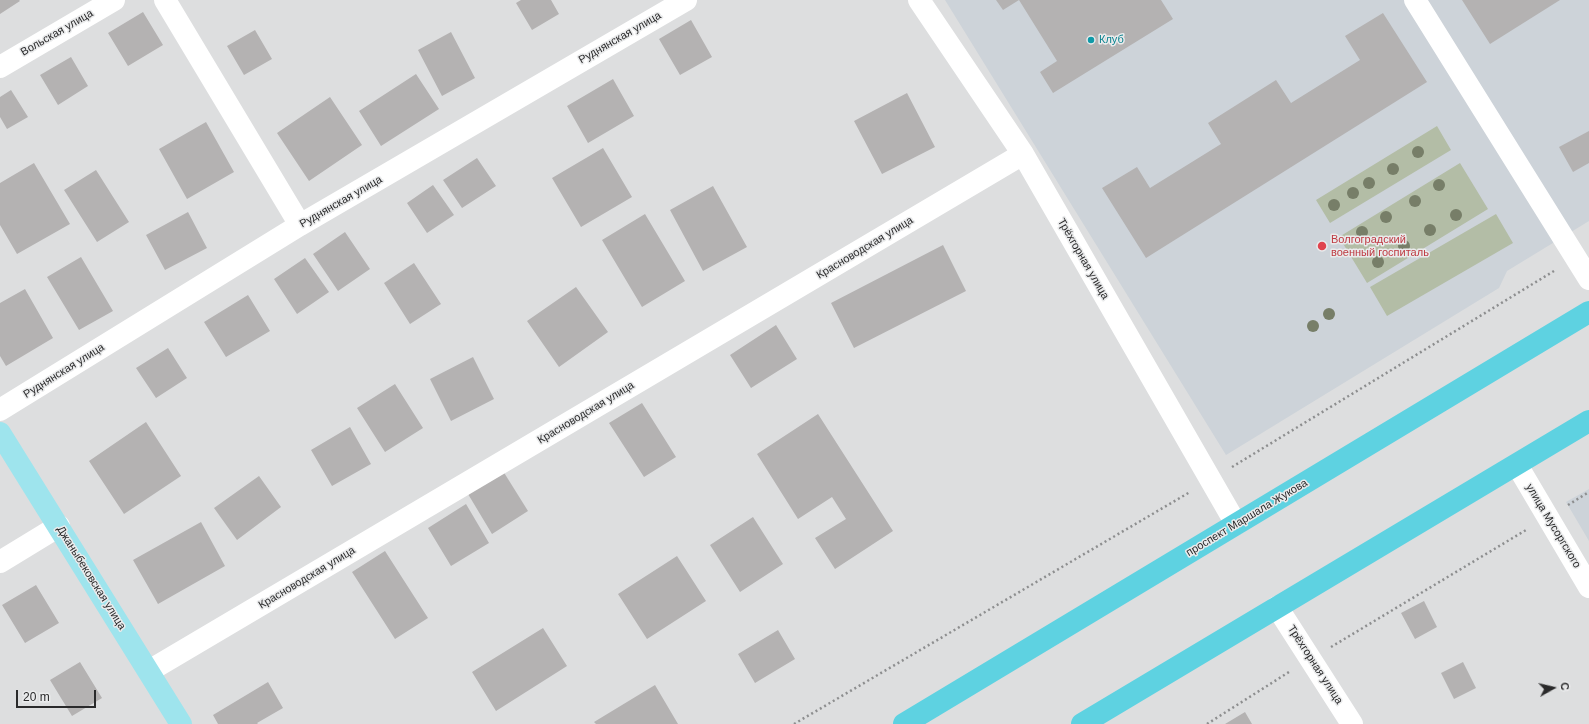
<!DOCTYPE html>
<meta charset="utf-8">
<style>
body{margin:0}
#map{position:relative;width:1589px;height:724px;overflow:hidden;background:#dddedf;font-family:Helvetica,sans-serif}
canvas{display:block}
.north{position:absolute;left:1533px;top:668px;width:40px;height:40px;-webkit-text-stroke:3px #eaebec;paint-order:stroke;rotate:82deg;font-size:11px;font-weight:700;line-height:16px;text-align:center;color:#2a2a2b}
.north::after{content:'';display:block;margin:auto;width:14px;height:18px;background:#2a2a2b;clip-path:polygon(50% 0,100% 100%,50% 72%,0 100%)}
.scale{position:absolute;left:16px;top:690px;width:80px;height:18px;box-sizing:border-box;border:2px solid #2a2a2b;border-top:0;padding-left:5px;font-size:12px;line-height:14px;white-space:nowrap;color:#2a2a2b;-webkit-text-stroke:3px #eaebec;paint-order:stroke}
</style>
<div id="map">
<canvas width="1589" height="724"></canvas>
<div class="north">С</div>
<div class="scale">20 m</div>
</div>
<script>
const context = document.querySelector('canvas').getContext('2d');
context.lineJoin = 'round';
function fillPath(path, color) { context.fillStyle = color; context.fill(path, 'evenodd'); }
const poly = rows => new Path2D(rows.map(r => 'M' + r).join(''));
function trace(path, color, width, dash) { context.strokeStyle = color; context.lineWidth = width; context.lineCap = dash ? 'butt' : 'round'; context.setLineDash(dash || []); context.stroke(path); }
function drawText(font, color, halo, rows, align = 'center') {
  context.font = font + ' Helvetica,sans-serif'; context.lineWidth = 3; context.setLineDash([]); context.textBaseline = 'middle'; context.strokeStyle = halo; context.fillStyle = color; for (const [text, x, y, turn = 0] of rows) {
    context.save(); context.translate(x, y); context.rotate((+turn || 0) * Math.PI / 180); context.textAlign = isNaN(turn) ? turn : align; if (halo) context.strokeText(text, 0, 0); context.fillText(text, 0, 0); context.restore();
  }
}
fillPath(poly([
 [945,0,1589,0,1589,221,1507,271,1499,288,1226,455],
 [1589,489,1589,541,1566,502]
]), '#cdd3d9');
fillPath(poly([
 [1437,126,1451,150,1330,223,1316,200],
 [1460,163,1488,209,1367,283,1339,237],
 [1496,214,1513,243,1387,316,1370,287]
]), '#b3bda6');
fillPath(poly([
 [0,0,19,0,20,1,0,14],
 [521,0,551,0,559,14,532,30,516,3],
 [996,0,1019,0,1003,10],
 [1019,0,1161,0,1173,19,1053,93,1040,72,1057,61],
 [1462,0,1560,0,1490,44],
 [143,12,163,45,128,66,108,33],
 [1383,13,1427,82,1146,258,1102,188,1137,167,1150,188,1221,144,1208,123,1276,80,1291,103,1360,60,1345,36],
 [691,20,712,57,680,75,659,39],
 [255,30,272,59,244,75,227,46],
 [451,32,475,78,442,96,418,50],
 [71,57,88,86,58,105,40,75],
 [416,74,439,109,381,146,359,111],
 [613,79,634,116,588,143,567,106],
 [11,90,28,117,7,129,0,117,0,97],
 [907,93,935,147,882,174,854,121],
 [330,97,362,145,309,181,277,133],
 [206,122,234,172,187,199,159,149],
 [1589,131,1589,163,1573,172,1559,147],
 [603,148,632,197,581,227,552,178],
 [477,158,496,186,462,208,443,180],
 [34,163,70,224,17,254,0,225,0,183],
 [96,170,129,222,97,242,64,190],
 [433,185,454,215,427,233,407,203],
 [713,186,747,247,703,271,670,210],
 [188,212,207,248,165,270,146,235],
 [645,214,685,281,642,307,602,240],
 [345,232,370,269,338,291,313,254],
 [943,245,966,291,854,348,831,303],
 [81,257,113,311,79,330,47,277],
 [305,258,329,292,297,314,274,279],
 [414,263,441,304,410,324,384,283],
 [576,287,608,332,559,367,527,321],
 [25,289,53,338,6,366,0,356,0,303],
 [248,295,270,331,226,357,204,322],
 [776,325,797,359,751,388,730,355],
 [168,348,187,378,156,398,136,368],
 [473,357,494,399,451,421,430,379],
 [395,384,423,428,385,452,357,408],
 [642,403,676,457,644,477,609,423],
 [818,414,893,531,835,569,815,538,846,519,832,497,798,519,757,454],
 [146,422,181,476,124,514,89,461],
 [350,427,371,464,332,486,311,450],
 [503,471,528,511,492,534,468,494],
 [259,476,281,507,237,540,214,508],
 [466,504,489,543,451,566,428,528],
 [753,517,783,564,740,592,710,545],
 [201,522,225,566,158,604,133,560],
 [385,551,428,618,395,639,352,572],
 [677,556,706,601,647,639,618,594],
 [36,585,59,623,25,643,2,605],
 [1424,601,1437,627,1415,639,1401,613],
 [543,628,567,666,496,711,472,672],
 [778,630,795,659,755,683,738,654],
 [80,662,102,698,72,716,50,680],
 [1463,662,1476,688,1454,699,1441,673],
 [268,682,283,708,257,723,258,724,218,724,213,715],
 [655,685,678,724,596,724,594,722],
 [1245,712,1252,724,1225,724]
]), '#b4b2b2');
trace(poly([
 [1232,467,1554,271],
 [1568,505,1589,492],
 [1331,647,1526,530],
 [794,724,1190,492],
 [1207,724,1289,672]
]), '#8d8e8f', 2.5, [2, 3]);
trace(poly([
 [165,0,300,225],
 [919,0,1023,154,1236,524],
 [1415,0,1589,279],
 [0,67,114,0],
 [0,410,300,225,686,0],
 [1517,465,1589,587],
 [0,562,59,526],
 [1277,607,1352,724],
 [149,671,1023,154]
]), '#fff', 22);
trace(poly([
 [0,433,181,724]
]), '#9ee4ed', 22);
trace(poly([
 [904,724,1589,312],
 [1082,724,1589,421]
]), '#5ed2e1', 22);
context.fillStyle = '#777e68';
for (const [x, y] of [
 [1418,152],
 [1393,169],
 [1369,183],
 [1439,185],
 [1353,193],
 [1415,201],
 [1334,205],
 [1456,215],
 [1386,217],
 [1430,230],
 [1362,232],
 [1404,246],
 [1378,262],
 [1329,314],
 [1313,326]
]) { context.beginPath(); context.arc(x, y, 6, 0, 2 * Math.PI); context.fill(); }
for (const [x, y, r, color] of [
 [1091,40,4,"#0f9aa8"],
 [1322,246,5,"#e0444e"]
]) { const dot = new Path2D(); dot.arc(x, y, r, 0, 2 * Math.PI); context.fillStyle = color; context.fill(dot); trace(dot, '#eaebec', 1.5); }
drawText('11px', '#2a2a2b', '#eaebec', [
 ["Вольская улица",57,33,-30],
 ["Руднянская улица",620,38,-30],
 ["Руднянская улица",341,202,-30],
 ["Красноводская улица",865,248,-31],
 ["Трёхгорная улица",1083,259,60],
 ["Руднянская улица",64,371,-32],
 ["Красноводская улица",586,413,-31],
 ["проспект Маршала Жукова",1247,518,-31],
 ["улица Мусоргского",1553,526,59],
 ["Джаныбековская улица",91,578,58],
 ["Красноводская улица",307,578,-31],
 ["Трёхгорная улица",1315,665,57]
]);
drawText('11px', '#0d838f', '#eaebec', [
 ["Клуб",1099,40]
], 'left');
drawText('11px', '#be3a42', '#eaebec', [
 ["Волгоградский",1331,240],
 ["военный госпиталь",1331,253]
], 'left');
</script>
